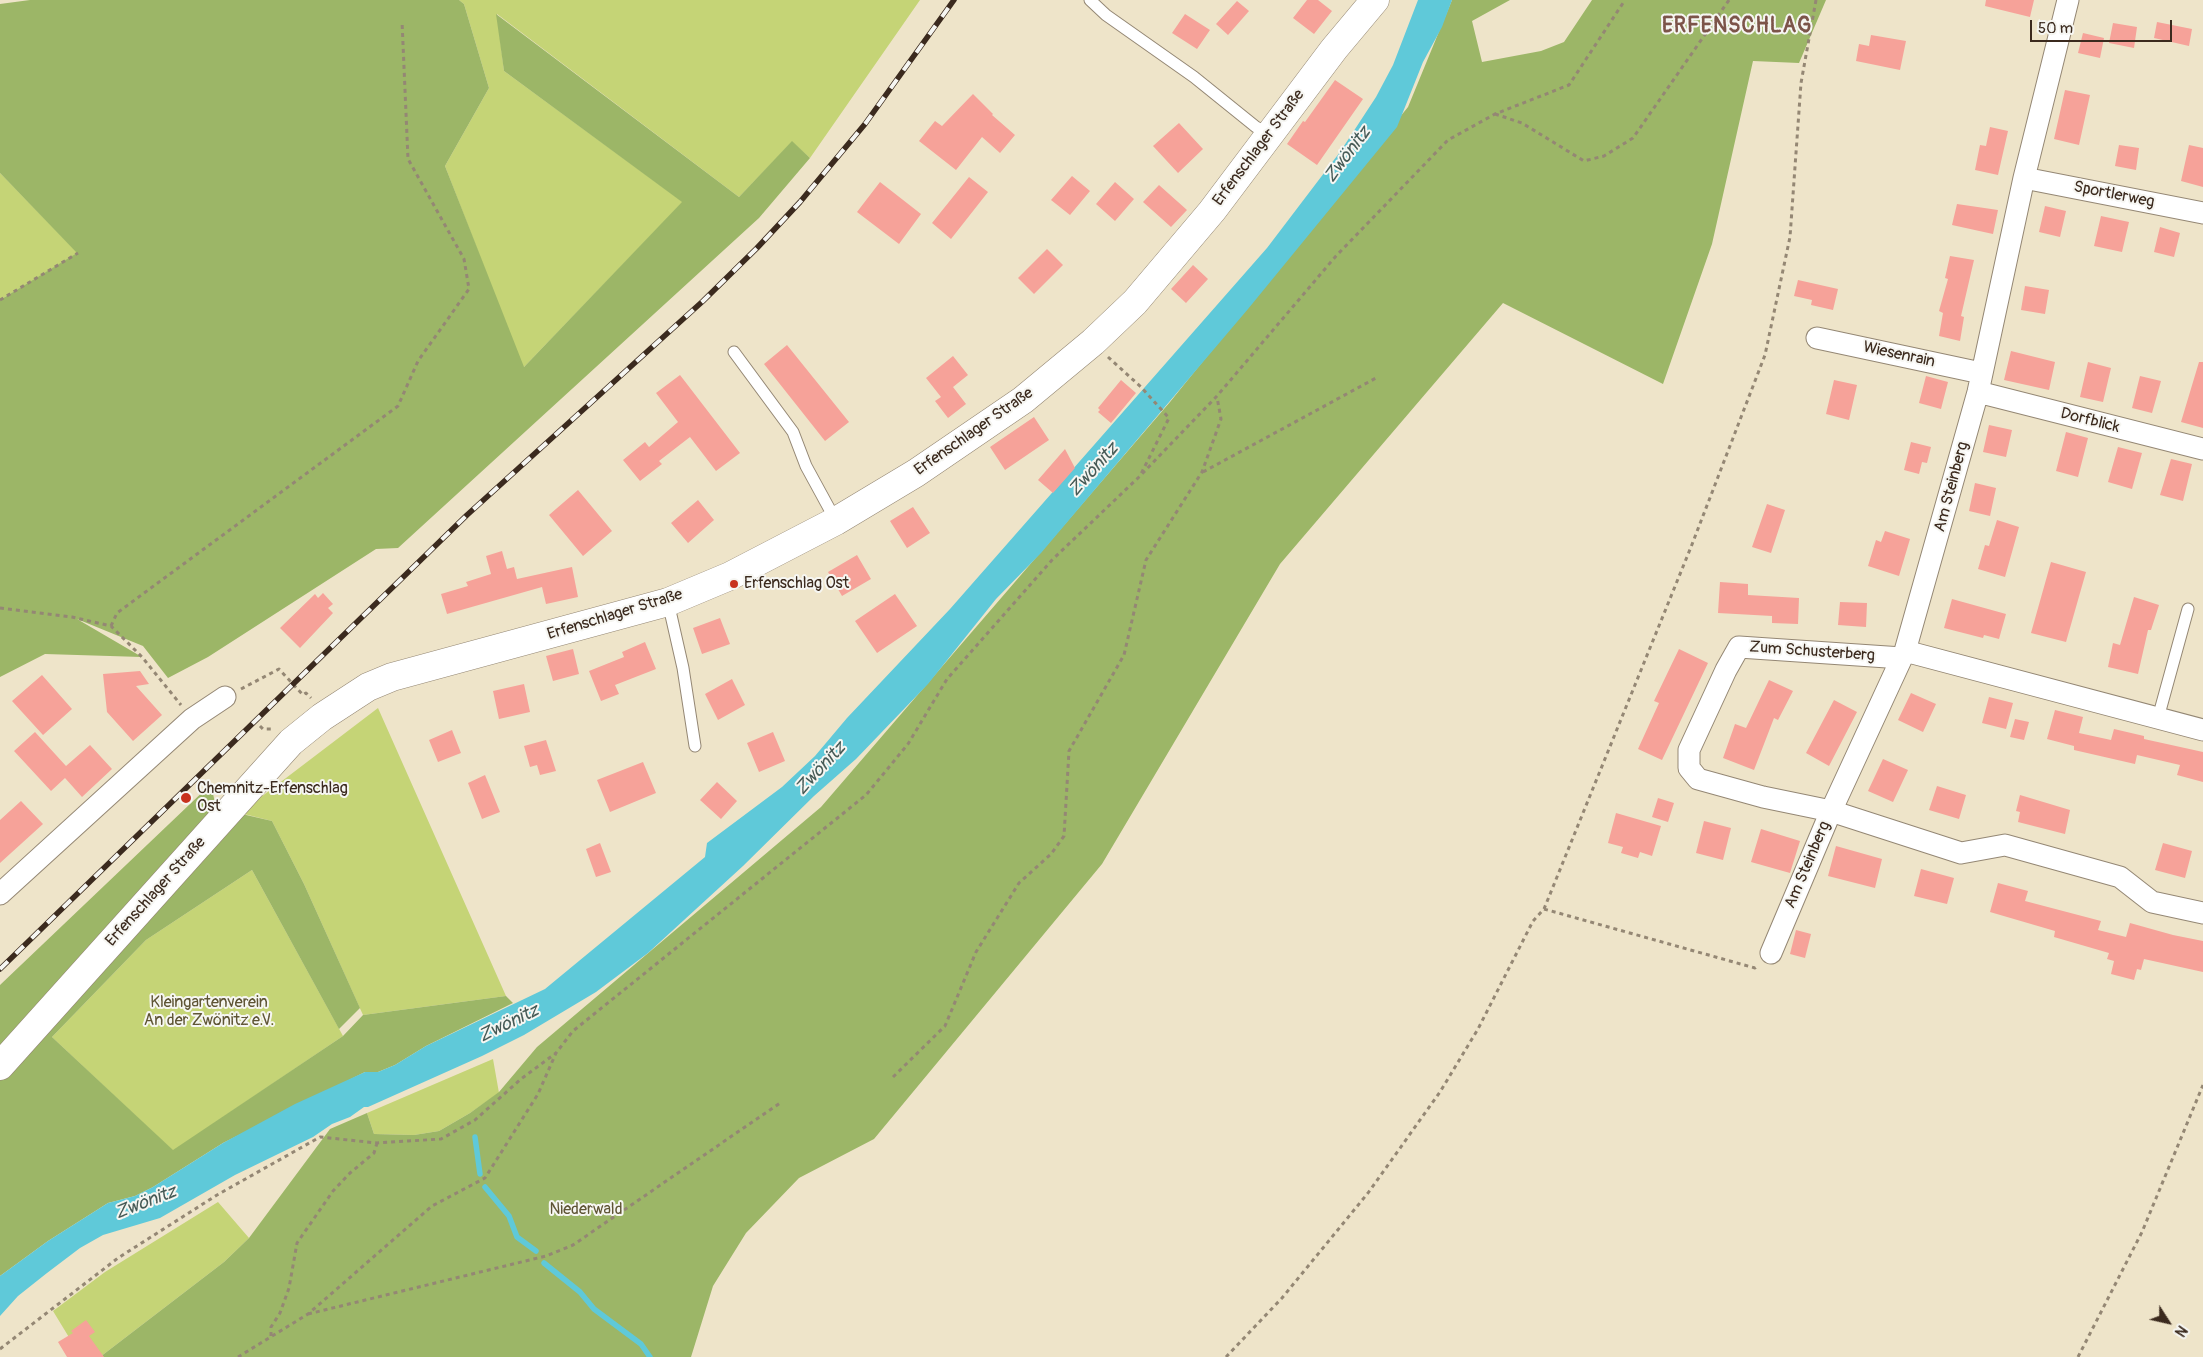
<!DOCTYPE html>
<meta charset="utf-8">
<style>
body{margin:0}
#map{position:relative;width:2203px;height:1357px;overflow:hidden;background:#eee4c9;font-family:Pangolin,sans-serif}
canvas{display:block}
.north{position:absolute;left:2143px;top:1297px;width:50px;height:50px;-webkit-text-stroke:4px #f6f6f2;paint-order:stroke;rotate:125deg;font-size:14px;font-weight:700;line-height:20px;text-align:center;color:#3b2a1e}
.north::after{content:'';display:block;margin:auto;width:18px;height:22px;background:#3b2a1e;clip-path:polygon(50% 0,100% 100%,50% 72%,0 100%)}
.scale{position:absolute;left:2030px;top:20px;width:142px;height:22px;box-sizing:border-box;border:2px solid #3b2a1e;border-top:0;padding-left:6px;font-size:15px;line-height:18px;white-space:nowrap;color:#3b2a1e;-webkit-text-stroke:4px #f6f6f2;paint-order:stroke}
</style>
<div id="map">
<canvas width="2203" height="1357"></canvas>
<div class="north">N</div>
<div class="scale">50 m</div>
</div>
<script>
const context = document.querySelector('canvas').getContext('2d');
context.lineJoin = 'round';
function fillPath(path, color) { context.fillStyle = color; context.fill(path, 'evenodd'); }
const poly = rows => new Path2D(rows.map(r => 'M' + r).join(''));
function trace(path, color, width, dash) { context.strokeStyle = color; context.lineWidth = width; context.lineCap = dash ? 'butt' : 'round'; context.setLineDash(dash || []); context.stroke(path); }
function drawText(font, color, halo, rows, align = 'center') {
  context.font = font + ' Pangolin,sans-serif'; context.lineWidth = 4; context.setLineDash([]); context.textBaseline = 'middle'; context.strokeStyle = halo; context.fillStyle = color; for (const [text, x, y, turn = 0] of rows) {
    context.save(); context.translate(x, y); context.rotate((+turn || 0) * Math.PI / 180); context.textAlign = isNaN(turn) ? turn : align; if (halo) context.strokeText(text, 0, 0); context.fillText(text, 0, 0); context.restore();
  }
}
fillPath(poly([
 [459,0,920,0,810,158,792,142,739,197,497,14,504,71,683,202,523,368,445,166,489,88,464,4],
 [0,173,78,253,0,300],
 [378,708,506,996,363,1015,304,884,272,821,240,813],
 [252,870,343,1036,173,1151,52,1037,146,940],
 [493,1059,499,1093,470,1113,439,1131,414,1135,374,1134,367,1113],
 [218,1202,249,1238,224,1262,100,1357,81,1357,53,1311,105,1272]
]), '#c5d476');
fillPath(poly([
 [30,0,459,0,464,4,489,88,445,166,524,367,682,202,504,71,496,14,739,197,792,141,810,158,759,218,398,548,376,549,208,657,168,678,143,646,77,619,142,657,45,654,0,677,0,300,77,253,0,173,0,4],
 [1452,0,1510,0,1472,21,1482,62,1541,51,1564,42,1592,0,1826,0,1799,63,1753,61,1712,244,1663,384,1503,303,1280,564,1102,864,874,1139,799,1178,746,1233,713,1286,691,1357,100,1357,224,1262,249,1238,330,1129,367,1113,374,1134,414,1135,439,1131,470,1113,499,1092,537,1047,821,807,1170,402,1408,107],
 [211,784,216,808,272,821,304,884,360,1008,339,1029,252,870,146,940,52,1037,173,1150,343,1036,363,1015,506,996,513,1003,426,1046,395,1065,378,1072,365,1072,223,1143,153,1187,135,1196,108,1203,48,1241,0,1276,0,985]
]), '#9cb667');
fillPath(poly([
 [1418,0,1452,0,1442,27,1423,62,1397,127,1248,309,1041,553,996,599,928,684,856,759,814,796,743,866,648,953,596,992,524,1035,482,1056,368,1107,364,1107,350,1117,332,1124,313,1137,235,1175,160,1218,103,1235,80,1248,47,1273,18,1296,0,1316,0,1276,48,1241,108,1203,135,1196,153,1187,223,1143,295,1104,365,1072,378,1072,395,1065,426,1046,545,989,705,857,707,843,782,787,815,756,847,718,950,609,1267,248,1340,152,1376,97,1393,65]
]), '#5fc9d9');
trace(poly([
 [475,1137,480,1174],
 [485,1187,509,1216,517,1237,536,1251],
 [544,1263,580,1292,594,1309,641,1344,650,1357]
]), '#5fc9d9', 5.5);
fillPath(poly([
 [1307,0,1318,0,1332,11,1314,34,1293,18],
 [1986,0,2034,0,2030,17,1985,6],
 [1237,1,1249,11,1228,35,1216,24],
 [1185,14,1210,30,1197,49,1172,33],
 [2157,22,2192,29,2189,46,2154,38],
 [2113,23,2137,27,2134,48,2109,43],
 [2083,33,2104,38,2100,58,2078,53],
 [1871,35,1906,41,1900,70,1856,61,1859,44,1869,46],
 [1335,80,1363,99,1317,165,1287,144,1303,121,1305,122],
 [2065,90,2090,95,2079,145,2054,139],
 [973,94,993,114,992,115,1015,135,1000,153,982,137,956,170,919,141,935,121,942,126],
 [1179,123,1203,149,1178,173,1153,146],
 [1990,127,2008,131,1998,175,1975,170,1980,145,1986,146],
 [2119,145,2139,148,2136,170,2115,166],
 [2189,145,2203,148,2203,187,2181,181],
 [1072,176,1090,191,1070,215,1051,200],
 [969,177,988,192,951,239,932,223],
 [880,182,921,214,899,244,857,212],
 [1115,182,1134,199,1115,221,1096,204],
 [1159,185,1187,210,1171,227,1143,202],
 [1957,204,1998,210,1993,234,1952,225],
 [2045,206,2066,211,2060,237,2039,232],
 [2101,216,2129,222,2122,252,2094,246],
 [2160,227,2180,233,2174,257,2154,252],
 [1047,249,1063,265,1034,294,1018,278],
 [1950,256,1974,260,1961,316,1964,317,1960,341,1939,336,1943,313,1939,311,1948,279,1945,278],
 [1193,265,1208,279,1186,303,1171,289],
 [1798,280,1838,289,1833,310,1811,305,1812,300,1794,296],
 [2025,286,2049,290,2045,314,2021,310],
 [787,345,849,422,825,441,764,364],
 [2011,351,2055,362,2049,390,2004,380],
 [953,356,968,375,953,387,966,404,948,418,935,401,941,397,926,378],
 [2088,362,2111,368,2103,402,2080,397],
 [2199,362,2203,362,2203,428,2181,422],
 [680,375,740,453,716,471,690,437,659,461,662,464,640,481,623,460,645,442,649,447,678,422,656,393],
 [1926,376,1948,382,1941,409,1919,403],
 [2140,376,2161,381,2152,413,2132,408],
 [1121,380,1136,393,1111,423,1098,412,1100,410,1098,408],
 [1834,380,1857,385,1849,420,1826,414],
 [1034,417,1049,440,1005,470,990,447],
 [1989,425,2012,430,2006,457,1983,452],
 [2066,432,2088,438,2078,477,2056,471],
 [1911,442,1931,447,1927,463,1922,462,1919,474,1904,470],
 [2118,447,2142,453,2132,489,2108,482],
 [1065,449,1075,468,1053,493,1038,480],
 [2171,459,2192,464,2183,501,2160,495],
 [1975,483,1996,488,1990,516,1969,511],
 [578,490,612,531,583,556,549,515],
 [698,500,714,520,688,543,671,523],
 [1767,504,1785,510,1771,553,1752,547],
 [913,507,930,533,907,548,890,521],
 [1997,520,2019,527,2005,577,1978,569,1985,545,1989,546],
 [1885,531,1910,539,1899,576,1868,566,1876,540,1881,542],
 [502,551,507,569,514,567,517,579,572,567,578,597,546,604,542,587,447,614,441,594,468,586,466,582,491,574,486,556],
 [857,555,871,579,842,596,828,572],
 [2051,562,2086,572,2066,642,2031,633],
 [1720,582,1748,584,1748,595,1799,598,1798,624,1772,623,1772,616,1718,613],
 [323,593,333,604,328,608,333,613,300,648,280,628,315,594,318,598],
 [895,594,917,626,877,653,855,621],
 [2134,597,2159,605,2151,630,2148,630,2138,674,2108,667,2113,643,2120,645],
 [1952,599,2006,614,1999,639,1984,635,1983,638,1944,628],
 [1840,602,1867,603,1866,627,1838,625],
 [720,618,730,644,702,654,693,628],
 [645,642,656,669,615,685,619,694,601,701,589,671,624,657,622,652],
 [573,649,579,674,553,681,546,656],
 [1679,649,1708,663,1662,760,1638,749,1659,703,1654,701],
 [140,671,149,684,136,686,162,715,133,741,107,712,103,674],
 [42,675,72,709,43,735,12,701],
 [732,679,745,705,718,720,705,694],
 [1769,680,1793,691,1778,720,1774,718,1754,770,1723,758,1735,724,1746,728],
 [524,684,530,712,499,719,493,691],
 [1911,693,1936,704,1923,732,1898,720],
 [1989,697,2013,703,2006,729,1982,723],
 [1834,700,1857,712,1829,766,1806,753],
 [2055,710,2083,717,2079,733,2111,740,2114,729,2144,736,2144,739,2203,752,2203,782,2177,775,2180,765,2137,755,2135,764,2074,750,2074,746,2047,739],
 [2015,719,2029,722,2024,740,2010,737],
 [452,730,461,753,438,762,429,740],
 [35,732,66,766,90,745,112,769,82,797,65,778,51,791,14,751],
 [773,732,785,761,759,772,747,743],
 [546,740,556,771,540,775,537,765,530,767,524,746],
 [1883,759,1908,770,1893,802,1868,791],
 [643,762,656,793,610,812,597,780],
 [485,775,500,812,482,819,468,783],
 [717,782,737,801,721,819,700,800],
 [1937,786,1966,795,1959,819,1929,810],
 [2020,795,2070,810,2065,834,2018,822,2020,812,2016,811],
 [1658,798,1674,803,1668,822,1652,817],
 [21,801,43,824,0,863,0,820],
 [1616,813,1661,826,1652,856,1640,852,1638,858,1621,853,1623,847,1608,843],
 [1704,821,1731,828,1723,860,1696,853],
 [1761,829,1800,841,1790,873,1751,862],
 [600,843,611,872,596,877,586,849],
 [2163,843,2192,851,2185,878,2155,870],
 [1836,846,1882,859,1875,888,1828,876],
 [1921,869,1954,878,1947,904,1914,896],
 [1998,883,2028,891,2025,901,2101,921,2098,930,2126,937,2130,923,2173,935,2203,941,2203,972,2144,959,2141,970,2137,969,2134,980,2111,974,2114,961,2107,959,2109,953,2054,937,2055,931,1990,912],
 [1796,930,1811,934,1805,958,1790,954],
 [86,1320,95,1332,89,1336,104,1357,67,1357,58,1342,73,1333,71,1331]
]), '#f6a299');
const lane = poly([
 [1090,0,1106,15,1194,77,1256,127,1270,134],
 [734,352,793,432,806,466,836,521],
 [668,602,683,668,695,746],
 [2158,718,2188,609]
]);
const street = poly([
 [2024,178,2203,213],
 [1817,338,1981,373],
 [1978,392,2203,449],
 [1905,651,2203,730],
 [1902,658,1739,647,1726,670,1689,750,1689,768,1698,779,1763,797,1831,811,1961,853,2005,845,2120,877,2152,902,2203,913],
 [0,894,192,719,225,697],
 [1771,953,1831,811,1905,651,1978,392,2024,178,2068,0]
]);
const secondary = poly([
 [0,1066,291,742,322,717,368,687,392,677,668,602,730,576,836,521,916,473,1023,400,1093,342,1135,302,1212,211,1334,49,1375,0]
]);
trace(lane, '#948774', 13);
trace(street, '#948774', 23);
trace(secondary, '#948774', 29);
trace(poly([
 [1495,114,1522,123,1584,161,1604,156,1633,138,1729,0],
 [0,300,78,253],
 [1108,357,1141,387,1169,418,1141,474],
 [1203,472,1376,378],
 [0,608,72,617,111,626,142,657,181,705],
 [111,626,117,613,398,406,418,361,469,289,464,259,408,159,402,21],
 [241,689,279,669,303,695,306,693,311,698],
 [260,726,263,729,272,729],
 [1544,909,1755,968,1757,966],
 [893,1077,945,1026,976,952,1019,883,1051,854,1064,836,1069,751,1124,655,1146,560,1202,472,1221,419,1217,397],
 [308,1314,546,1256,573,1245,780,1103],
 [271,1336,271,1327,280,1313,289,1288,297,1243,333,1191,350,1173,374,1153,377,1143],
 [0,1349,118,1258,217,1195,320,1137,377,1143,441,1139,475,1120,521,1079,556,1053],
 [238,1357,308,1314,432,1206,485,1178,538,1094,556,1053,573,1031,866,795,908,744,947,679,1052,560,1139,477,1217,396,1336,256,1448,140,1495,114,1569,85,1625,0],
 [1226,1357,1282,1298,1368,1193,1440,1092,1478,1029,1533,921,1544,909,1691,547,1765,355,1790,237,1801,83,1816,0],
 [2078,1357,2142,1232,2203,1085]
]), '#948774', 3, [4, 4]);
trace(lane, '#fff', 11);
trace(street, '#fff', 21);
trace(secondary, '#fff', 28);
const rail = poly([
 [0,969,467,515,703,301,757,248,800,202,865,124,954,0]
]);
trace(rail, '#3b2a1e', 5.5);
trace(rail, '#f6f6f2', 4, [11]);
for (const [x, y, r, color] of [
 [734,584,5,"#c8321e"],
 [186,798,6,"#c8321e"]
]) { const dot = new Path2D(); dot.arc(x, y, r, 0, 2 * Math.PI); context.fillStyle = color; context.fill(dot); trace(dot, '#f6f6f2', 2); }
drawText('16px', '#3b2a1e', '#f6f6f2', [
 ["Erfenschlager Straße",1259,148,-53],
 ["Sportlerweg",2114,195,11],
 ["Wiesenrain",1899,355,12],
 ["Dorfblick",2090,421,14],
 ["Erfenschlager Straße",974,432,-35],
 ["Am Steinberg",1952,487,-75],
 ["Erfenschlager Straße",615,615,-17],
 ["Zum Schusterberg",1812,652,4],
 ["Am Steinberg",1808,865,-67],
 ["Erfenschlager Straße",156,892,-48]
]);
drawText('16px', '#3b2a1e', '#f6f6f2', [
 ["Erfenschlag Ost",744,584],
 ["Chemnitz-Erfenschlag",197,789],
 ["Ost",197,807]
], 'left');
drawText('16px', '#5e5434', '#f6f6f2', [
 ["Kleingartenverein",209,1003],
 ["An der Zwönitz e.V.",209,1021],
 ["Niederwald",586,1210]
]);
drawText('italic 18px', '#465a56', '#f6f6f2', [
 ["Zwönitz",1348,155,-53],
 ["Zwönitz",1094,470,-48],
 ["Zwönitz",821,769,-47],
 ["Zwönitz",509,1024,-26],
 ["Zwönitz",146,1203,-21]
]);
context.letterSpacing = '1px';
drawText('bold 21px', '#7c5449', '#f6f6f2', [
 ["ERFENSCHLAG",1737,27]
]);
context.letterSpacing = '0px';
</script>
